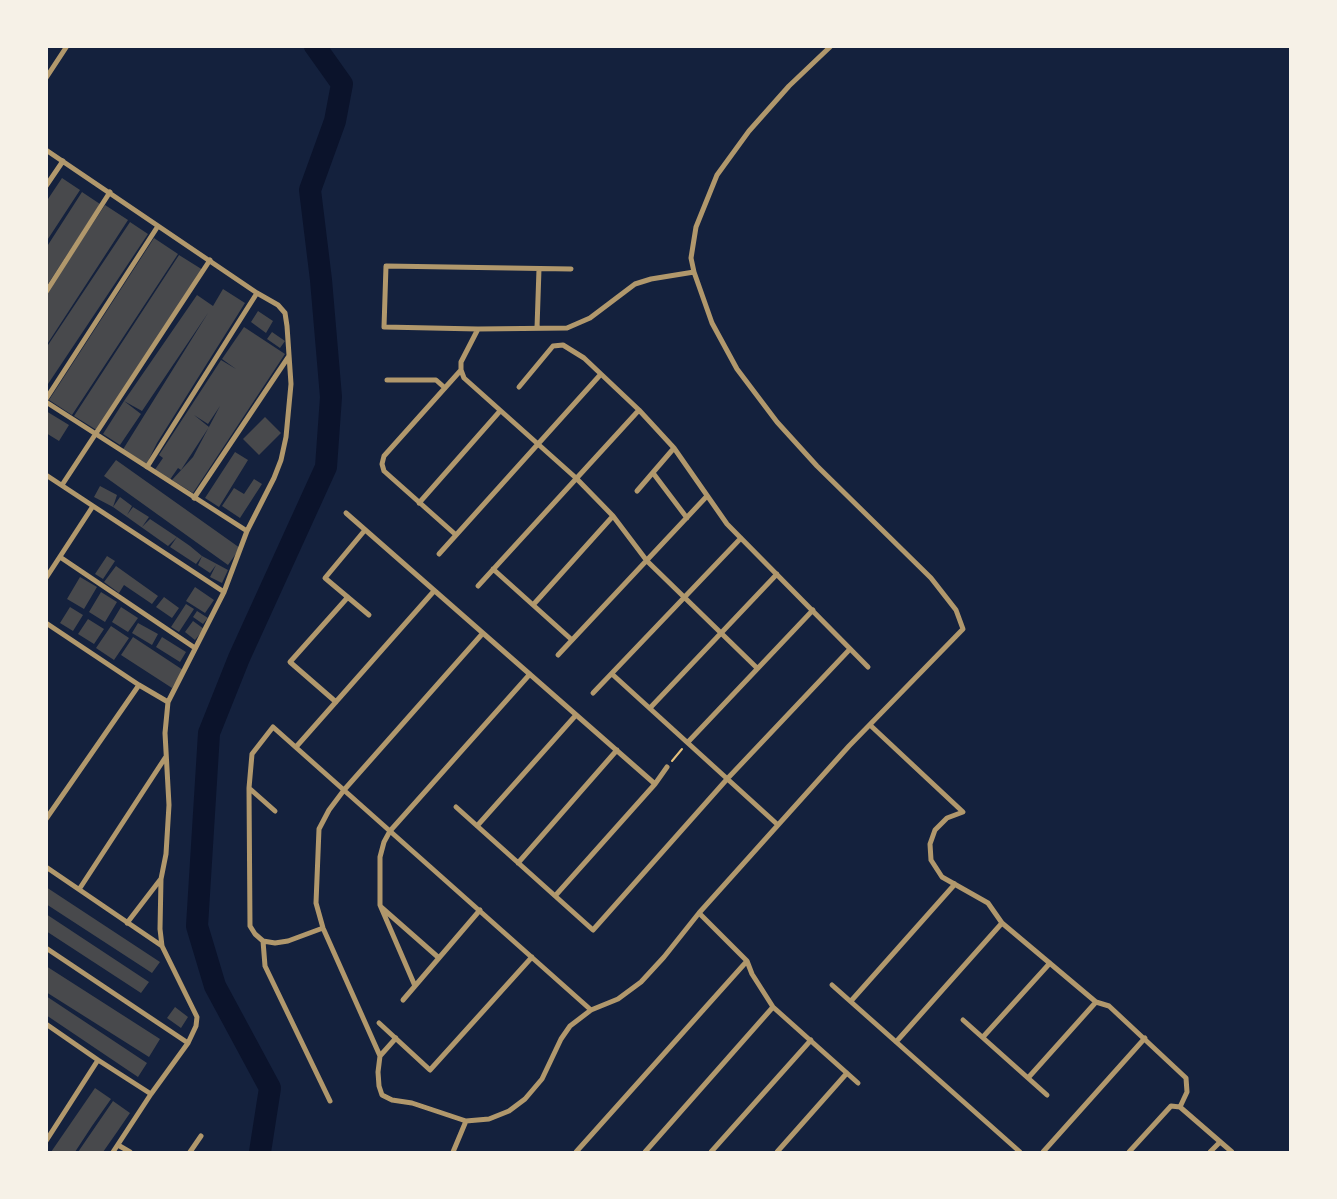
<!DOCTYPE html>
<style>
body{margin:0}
#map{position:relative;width:1337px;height:1199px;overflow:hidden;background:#14213d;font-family:"Crimson Pro",serif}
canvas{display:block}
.frame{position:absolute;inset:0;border:48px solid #f6f1e7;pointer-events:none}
</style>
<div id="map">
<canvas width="1337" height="1199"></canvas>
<div class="frame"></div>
</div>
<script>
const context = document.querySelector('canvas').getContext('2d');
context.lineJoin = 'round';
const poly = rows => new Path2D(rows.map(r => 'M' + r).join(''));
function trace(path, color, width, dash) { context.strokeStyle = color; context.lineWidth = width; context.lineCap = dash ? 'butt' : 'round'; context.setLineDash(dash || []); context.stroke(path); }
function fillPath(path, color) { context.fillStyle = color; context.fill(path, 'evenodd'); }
trace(poly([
 [260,1152,270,1088,215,986,197,926,209,733,239,658,326,467,331,397,321,280,310,190,335,121,342,84,315,46]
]), '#0b132b', 22);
fillPath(poly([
 [62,178,80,190,46,242,46,202],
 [82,192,100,204,46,287,46,248],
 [105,205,128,220,46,346,46,294],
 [130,222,148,234,46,387,46,348],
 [154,238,178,254,72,415,49,400],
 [179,255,203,270,98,431,74,416],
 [223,289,245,303,157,443,146,465,122,451,208,313,142,411,124,401,197,295,213,306],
 [258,311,273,321,266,333,251,322],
 [244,327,285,354,193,493,172,480,193,457,220,406,208,424,194,415,209,427,181,470,178,468,169,481,154,471,163,458,159,455,221,360,236,369,222,359],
 [272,332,285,341,280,348,267,339],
 [124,401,141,414,120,445,103,434],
 [46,411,69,425,59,441,46,433],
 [265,417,281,433,259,455,243,439],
 [235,452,248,460,219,507,205,498],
 [116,460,240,548,228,565,104,476],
 [254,479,262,484,240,518,222,506,234,488,244,494],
 [100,486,117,495,113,507,94,497],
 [120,497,132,506,127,515,133,507,149,517,142,527,150,519,177,537,190,546,202,556,196,564,170,547,177,537,168,546,113,507],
 [107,556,115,561,103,579,95,574],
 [202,556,228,570,222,583,210,577,216,565,210,573,198,565],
 [116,566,158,596,152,604,124,585,119,593,104,582],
 [80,577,97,587,84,609,67,599],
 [195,587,214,600,205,613,186,601],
 [101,592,117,602,105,622,89,612],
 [164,597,179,608,172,618,156,607],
 [186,604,194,609,179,632,171,627],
 [70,607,83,615,73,631,60,623],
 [121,607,138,618,128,632,112,622],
 [197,611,208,618,203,624,193,617],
 [88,619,104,629,94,644,78,634],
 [193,621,204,629,195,640,185,632],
 [138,623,158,634,152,645,132,633],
 [111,626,129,638,114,660,96,648],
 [133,637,183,670,172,688,121,655],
 [162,637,186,652,180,662,156,647],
 [46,887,160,962,152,973,46,904],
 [46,914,149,982,141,993,46,931],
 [46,966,160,1039,149,1057,46,992],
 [46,996,147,1063,138,1077,46,1015],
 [175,1007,188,1017,181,1028,167,1018],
 [95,1088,111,1099,92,1126,75,1152,51,1152],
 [113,1101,130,1113,117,1132,103,1152,78,1152]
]), '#48494c');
trace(poly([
 [672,761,682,749]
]), '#e5c07b', 2);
trace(poly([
 [46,78,67,46],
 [46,150,257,293,278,305,285,313,287,326,291,384,286,437,281,460,274,478,247,531,224,592,168,702,165,733,169,805,166,854,161,879,160,929,162,946,197,1017,196,1026,188,1043],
 [46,186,63,161],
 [694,272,712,323,737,369,777,422,817,466,931,578,956,610,963,629,849,746,778,825],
 [46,292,110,192],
 [537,328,539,269],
 [478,329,384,327,386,266,571,269],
 [387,380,436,380,445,388],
 [519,387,553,346,563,345,584,358,639,410,674,448,727,524,868,667],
 [46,399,158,226],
 [46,402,247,531],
 [147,467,257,293],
 [653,473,687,518],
 [46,475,93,506,46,578],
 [62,485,210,260],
 [637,491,674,448],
 [194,498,289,356],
 [419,503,500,411],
 [93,506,224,592],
 [346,513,655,784],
 [365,530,325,578,369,615],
 [456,535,384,471,382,464,384,456,461,370],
 [439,554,601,374],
 [60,557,195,648],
 [493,569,572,640],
 [478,586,639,410],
 [533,605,613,516],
 [46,623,139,685,46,819],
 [558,655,707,496],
 [757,668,647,561,613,516,576,478,464,378,461,370,461,362,478,329,567,328,590,318,635,284,651,279,694,272,691,258,696,227,717,175,749,131,789,86,831,46],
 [612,674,778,825,699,913,747,961,752,974,773,1007,858,1083],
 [139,685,168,702],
 [593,693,741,538],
 [336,702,290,662,348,597],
 [650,708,777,574],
 [870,725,963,812,947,818,935,830,930,844,931,860,942,877,988,903,1002,923,1096,1002,1109,1006,1186,1078,1187,1092,1180,1107],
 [688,742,813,610],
 [296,747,434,591],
 [249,788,250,926,255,934,263,941,275,943,288,941,323,928],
 [456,807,593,930,728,778,850,649],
 [275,811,249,788,252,754,273,727,591,1010],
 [477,826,576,715],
 [518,863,617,750],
 [46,867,162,946],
 [80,888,165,758],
 [555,896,655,784,667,767],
 [381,907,439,958],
 [127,923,160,880],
 [263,941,265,966,330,1101],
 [46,948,188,1043,151,1094,113,1152],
 [832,985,1020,1152],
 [415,986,380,905,380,857,384,842,390,831,530,674],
 [403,1000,480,910],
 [851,1001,955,884],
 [963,1020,1047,1095],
 [379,1023,430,1070,532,957],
 [46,1024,98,1060,46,1141],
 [983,1037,1050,963],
 [396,1038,380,1056,378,1072,379,1086,382,1095,392,1100,412,1103,466,1121],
 [896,1042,1002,923],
 [380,1056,323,928,316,903,319,829,329,810,344,790,483,633],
 [98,1060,151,1094],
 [1028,1078,1096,1002],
 [118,1145,130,1152],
 [190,1152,201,1136],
 [453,1152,466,1121,489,1119,509,1111,525,1099,542,1079,561,1039,570,1026,591,1010,618,999,641,982,664,957,699,913],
 [576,1152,747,961],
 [645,1152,773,1007],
 [711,1152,811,1040],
 [777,1152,847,1073],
 [1043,1152,1145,1038],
 [1129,1152,1171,1106,1180,1107,1232,1152],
 [1210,1152,1220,1142]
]), '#b1986c', 5);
</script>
